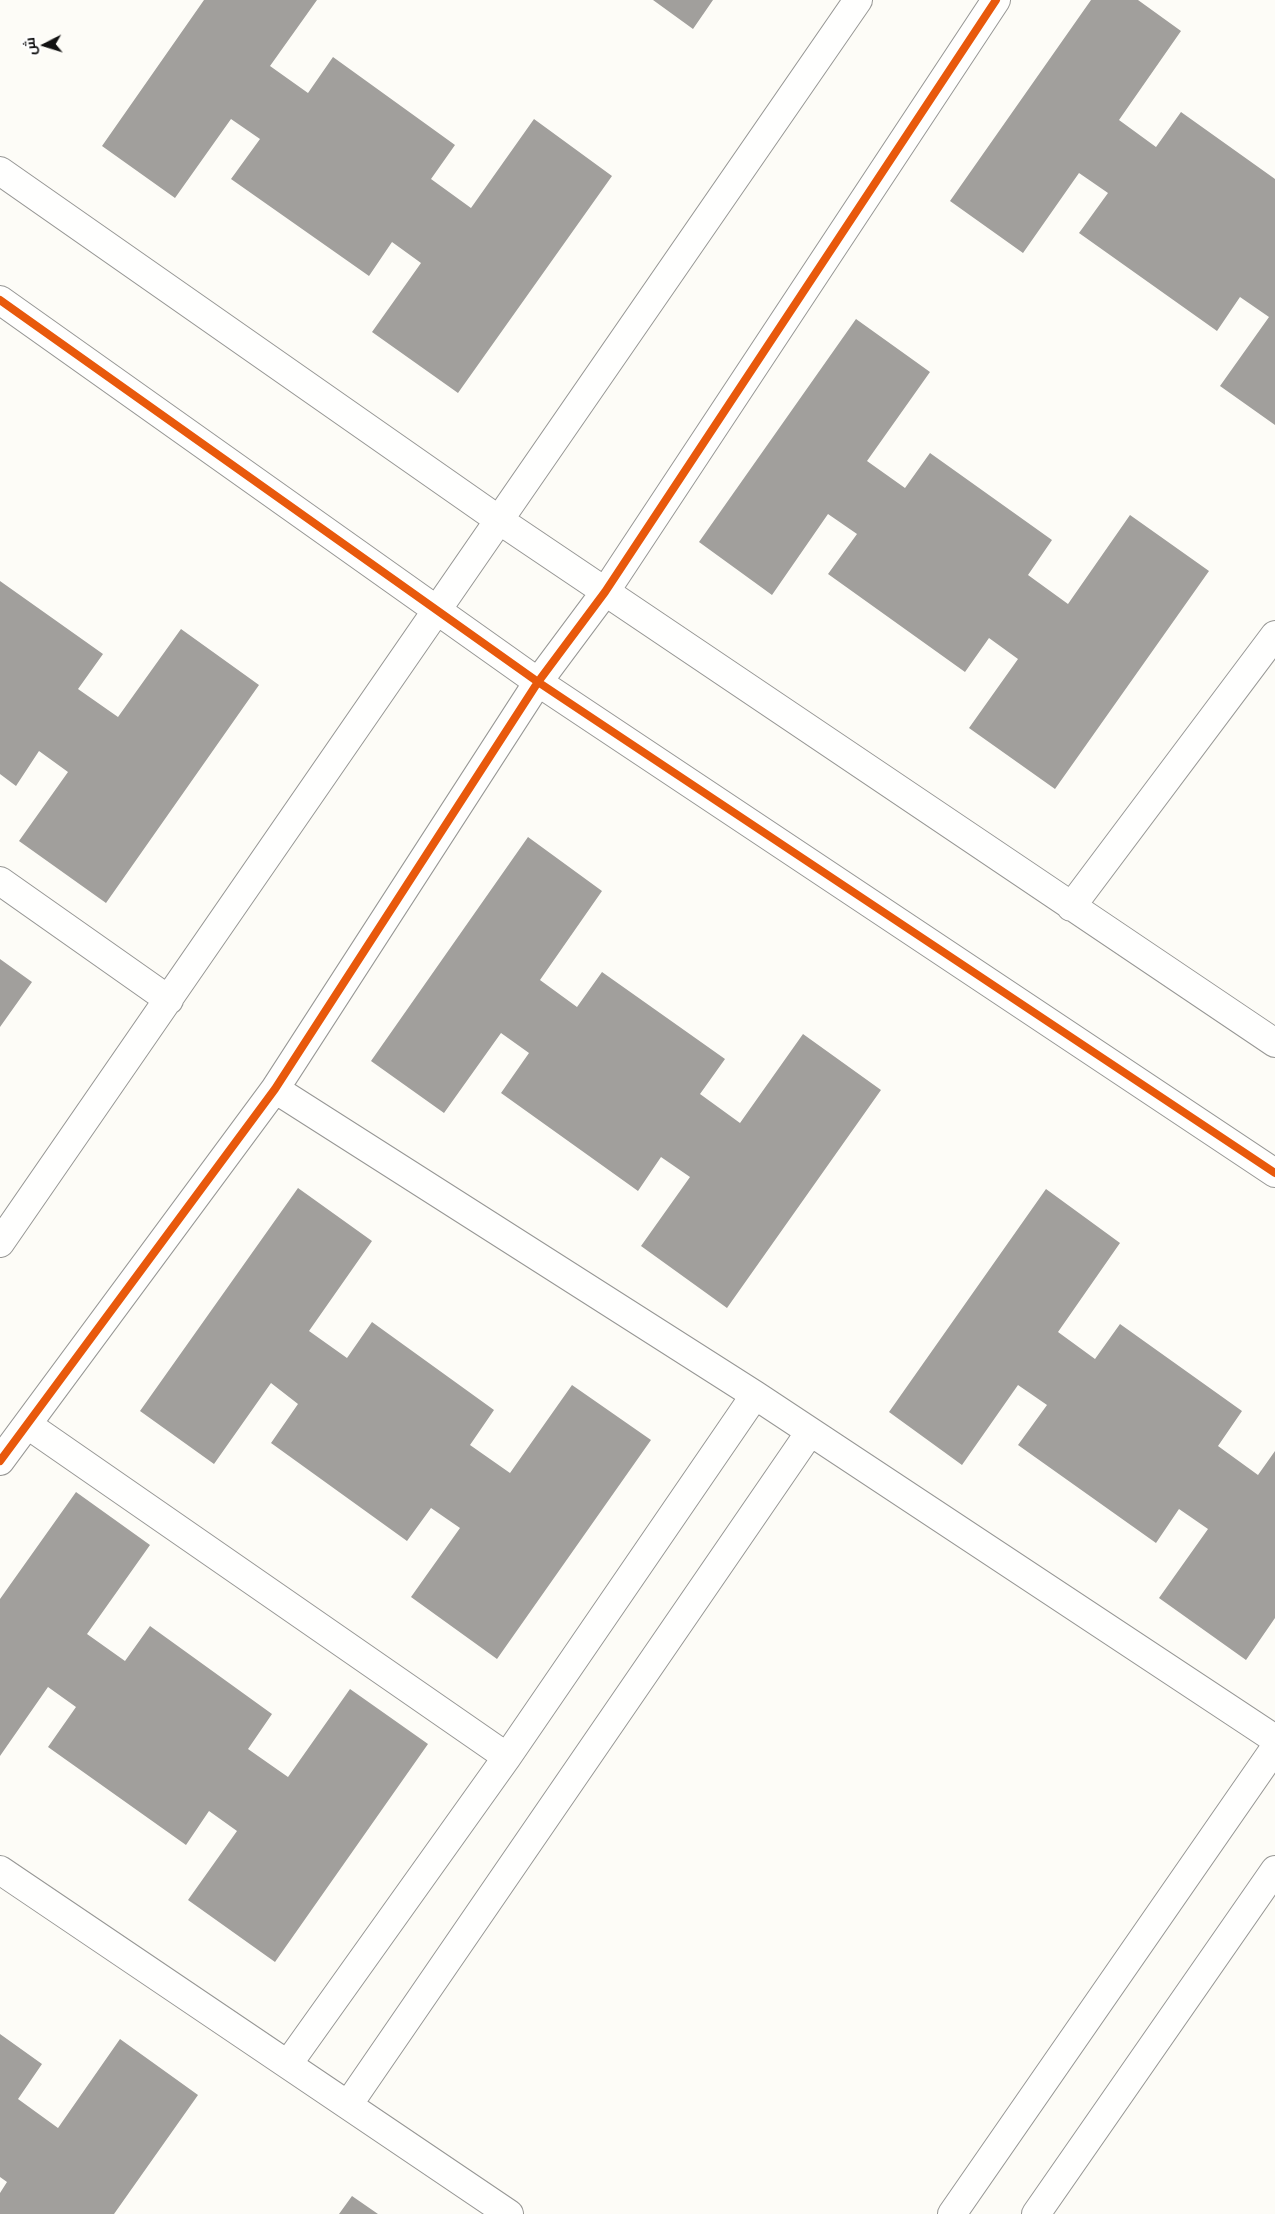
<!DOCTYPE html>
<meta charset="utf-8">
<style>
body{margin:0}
#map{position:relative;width:1275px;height:2214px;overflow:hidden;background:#fdfcf7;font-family:"Libre Baskerville",Cairo,serif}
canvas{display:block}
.north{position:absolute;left:20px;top:20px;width:50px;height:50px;-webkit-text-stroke:4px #fff;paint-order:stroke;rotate:265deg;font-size:14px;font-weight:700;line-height:20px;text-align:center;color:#111}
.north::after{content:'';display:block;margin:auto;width:18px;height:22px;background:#111;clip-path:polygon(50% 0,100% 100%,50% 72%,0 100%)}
</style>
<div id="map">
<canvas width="1275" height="2214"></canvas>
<div class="north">ش</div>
</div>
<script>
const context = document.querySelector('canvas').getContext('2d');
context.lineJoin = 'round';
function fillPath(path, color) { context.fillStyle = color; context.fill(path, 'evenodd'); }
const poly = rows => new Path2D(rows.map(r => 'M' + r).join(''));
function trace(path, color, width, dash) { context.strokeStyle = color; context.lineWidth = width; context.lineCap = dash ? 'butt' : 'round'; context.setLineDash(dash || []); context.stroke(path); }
fillPath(poly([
 [204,0,317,0,270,66,308,93,333,57,455,145,431,179,471,208,534,119,612,176,458,393,372,332,421,263,392,242,369,276,231,179,260,139,231,119,175,198,102,146],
 [653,0,713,0,693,29],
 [1091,0,1138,0,1181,31,1119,120,1156,147,1181,112,1275,179,1275,425,1220,386,1269,317,1240,297,1217,331,1079,233,1108,193,1079,173,1023,253,950,201],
 [856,319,930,372,867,461,905,488,930,453,1052,540,1028,575,1068,604,1130,515,1209,571,1055,789,969,728,1018,659,989,638,965,672,828,574,857,534,828,514,772,595,699,542],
 [0,581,103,654,78,689,118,717,181,629,259,685,106,903,19,841,68,772,39,751,16,786,0,774],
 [528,837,602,891,540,980,577,1007,602,972,725,1059,700,1094,740,1123,803,1034,881,1090,727,1308,641,1246,690,1177,661,1157,638,1191,501,1093,529,1053,501,1033,444,1113,371,1061],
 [0,959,32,982,0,1027],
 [298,1188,372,1241,309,1331,347,1358,372,1322,494,1410,470,1445,510,1473,572,1385,651,1440,497,1659,411,1597,460,1528,431,1508,407,1541,271,1443,298,1404,271,1383,214,1464,140,1411],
 [1046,1189,1120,1243,1058,1332,1095,1359,1120,1324,1242,1411,1218,1446,1258,1475,1275,1451,1275,1618,1246,1660,1159,1598,1208,1529,1179,1509,1156,1543,1018,1445,1047,1405,1018,1385,962,1465,889,1412],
 [76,1492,150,1545,87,1634,125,1661,150,1626,272,1714,248,1749,288,1777,350,1689,428,1744,275,1962,188,1900,237,1831,209,1811,186,1845,48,1747,76,1707,48,1687,0,1756,0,1599],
 [0,2034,42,2064,18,2099,58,2128,120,2039,198,2095,114,2214,0,2214,0,2193,7,2182,0,2177],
 [352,2196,378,2214,339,2214]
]), '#a19f9c');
const minor = poly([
 [0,171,499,520,1275,1043],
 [0,300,538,682,1275,1173],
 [0,881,169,1000],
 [1071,907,1275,635],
 [275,1089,755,1395,1275,1739],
 [0,1243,858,0],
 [28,1425,507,1757],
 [0,1461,275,1089,538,682,605,592,996,0],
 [0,1870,509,2214],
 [288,2064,507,1757,755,1395],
 [348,2105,810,1432],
 [952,2214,1275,1748],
 [1036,2214,1275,1870]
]);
trace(minor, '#979795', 30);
trace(minor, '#fffffe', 28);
trace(poly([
 [0,300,538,682,1275,1173],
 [0,1461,275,1089,538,682,605,592,996,0]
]), '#e8590c', 8);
</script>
